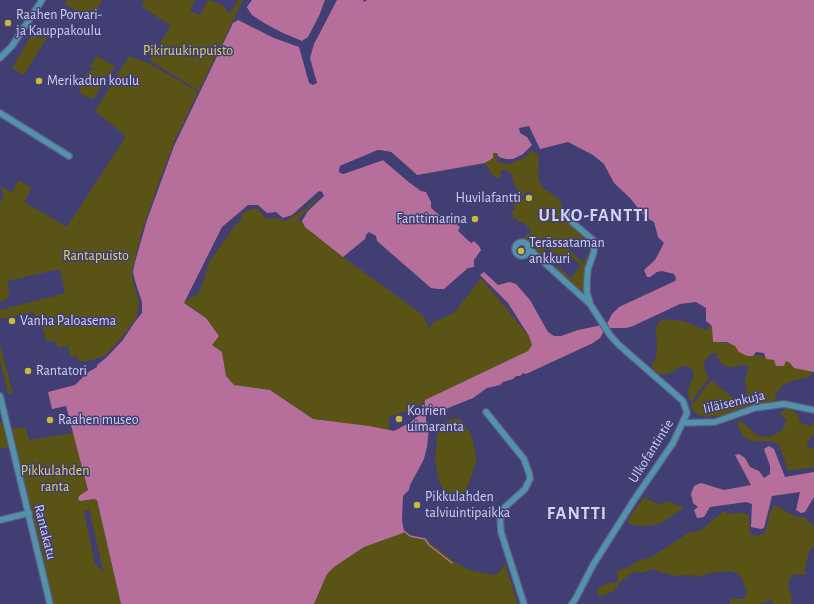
<!DOCTYPE html>
<meta charset="utf-8">
<style>
body{margin:0}
canvas{display:block;background:#403e73}
</style>
<canvas width="814" height="604"></canvas>
<script>
const context = document.querySelector('canvas').getContext('2d');
context.lineJoin = 'round';
function fillPath(path, color) { context.fillStyle = color; context.fill(path, 'evenodd'); }
const poly = rows => new Path2D(rows.map(r => 'M' + r).join(''));
function trace(path, color, width, dash) { context.strokeStyle = color; context.lineWidth = width; context.lineCap = dash ? 'butt' : 'round'; context.setLineDash(dash || []); context.stroke(path); }
function drawText(font, color, halo, rows, align = 'center') {
  context.font = font + ' "Alegreya Sans",sans-serif'; context.lineWidth = 3; context.setLineDash([]); context.textBaseline = 'middle'; context.strokeStyle = halo; context.fillStyle = color; for (const [text, x, y, turn = 0] of rows) {
    context.save(); context.translate(x, y); context.rotate((+turn || 0) * Math.PI / 180); context.textAlign = isNaN(turn) ? turn : align; if (halo) context.strokeText(text, 0, 0); context.fillText(text, 0, 0); context.restore();
  }
}
fillPath(poly([
 [67,0,102,0,90,20,65,4],
 [145,0,195,0,190,11,200,15,208,0,221,4,225,8,229,14,238,0,230,0,243,0,199,91,149,60,171,26,141,6],
 [31,36,41,38,48,36,24,75,12,68],
 [96,56,115,66,109,77,105,75,105,80,95,97,91,99,81,94,79,89,87,73,91,70,95,69,90,67],
 [129,56,150,64,198,92,176,138,161,176,142,231,132,270,133,282,139,301,137,316,127,331,106,355,89,361,78,361,77,357,70,356,68,346,58,347,55,341,46,341,44,332,33,312,0,319,0,310,65,293,60,269,8,281,9,296,7,299,0,302,0,200,4,199,1,187,12,192,19,180,32,188,24,202,67,227,126,136,95,111],
 [532,150,539,156,538,178,542,187,561,201,559,204,568,211,563,217,578,232,591,242,593,251,586,267,584,292,582,292,555,269,557,266,571,278,581,265,568,255,561,258,547,248,542,255,532,249,524,237,532,231,522,222,516,222,518,221,517,218,514,219,511,211,515,210,512,194,516,192,522,199,525,198,528,203,534,200,530,191,523,194,524,195,522,196,516,188,511,173,509,174,507,169,500,172,502,176,497,178,493,176,485,163,493,158,493,153,497,153,497,162,510,164,526,157],
 [578,238,583,240,590,248,587,257,583,262,569,250],
 [320,195,320,196,296,222,302,221,305,227,343,257,423,315,429,328,434,322,454,313,481,278,529,336,532,345,528,351,510,360,506,361,409,410,389,417,389,430,313,419,270,390,234,385,226,376,222,352,212,345,206,318,184,302,198,294,204,280,209,262,234,227,241,220,242,214,251,209,257,208,266,219,276,218,285,221,305,209],
 [664,319,683,321,706,330,713,323,709,322,707,319,710,319,717,322,720,327,721,331,719,339,721,343,733,343,740,349,747,353,798,364,808,368,812,371,812,374,808,377,789,382,782,386,776,394,775,400,777,403,760,405,732,414,710,417,701,416,693,411,691,408,691,405,694,403,711,380,732,397,740,401,745,401,747,398,745,380,749,366,745,365,732,367,725,366,720,362,716,353,712,353,706,359,704,364,705,371,709,378,691,402,689,399,688,390,694,374,691,368,687,366,682,366,670,373,664,375,656,372,651,366,655,360,657,352,656,328,658,323],
 [0,345,13,393,8,394,0,361],
 [786,408,797,413,801,423,810,426,814,422,814,435,811,436,806,446,814,449,814,467,788,471,779,444,772,442,752,441,744,437,737,424,742,421,757,436,768,437,774,435,782,430,787,420,780,414],
 [459,418,471,434,477,460,466,491,458,496,453,495,442,488,438,477,435,459,437,437,441,425,448,420],
 [3,422,9,447,0,449,0,423],
 [22,427,23,429,26,429,29,440,74,433,88,491,80,501,94,499,97,500,121,604,54,604,12,429],
 [89,509,103,570,103,572,95,564,84,512],
 [644,497,659,505,667,501,684,508,661,523,649,526,631,525,627,521],
 [774,505,797,517,804,517,814,527,814,547,812,547,809,552,805,567,805,575,792,574,788,586,792,598,791,604,774,604,772,600,759,604,730,604,730,599,744,599,747,592,743,581,738,574,731,571,710,573,699,577,689,575,674,576,652,569,643,573,634,572,622,580,614,591,602,596,597,594,597,589,608,583,615,583,618,579,617,571,629,567,637,561,650,558,690,532,699,531,705,527,724,511,730,514,742,512,749,516,750,534,756,536,765,533,771,510],
 [404,531,411,536,425,539,456,563,469,570,494,575,500,572,505,563,518,604,314,604,327,574,334,567,364,547,400,534]
]), '#595315');
fillPath(poly([
 [252,0,363,0,364,2,367,0,814,0,814,372,794,368,790,363,786,361,784,366,776,366,774,360,766,359,764,353,756,352,753,356,747,356,739,352,735,346,727,342,713,342,712,326,706,321,706,308,696,302,680,304,633,326,626,328,610,328,604,331,600,338,593,343,526,374,523,373,520,376,516,376,513,379,503,382,500,385,487,388,473,398,436,413,433,411,428,412,426,414,426,421,429,428,427,447,424,459,410,485,409,490,403,496,402,520,404,531,403,533,364,547,334,567,327,574,314,604,121,604,97,500,94,499,80,501,78,499,79,496,88,490,66,406,52,409,48,392,75,385,87,373,97,367,97,365,106,358,123,340,134,323,142,313,142,302,135,281,133,272,135,262,147,220,174,146,233,23,237,21],
 [529,126,540,149,568,142,593,155,604,164,614,183,630,198,645,217,654,222,658,237,664,243,655,260,644,270,647,277,650,277,657,272,662,271,674,274,676,278,675,281,619,307,612,314,607,324,578,330,561,336,554,336,548,332,530,300,516,284,510,282,498,285,484,272,480,275,508,303,529,336,532,345,528,351,425,400,424,409,419,415,411,422,394,431,369,426,313,419,270,390,234,385,226,376,222,352,212,345,219,336,206,318,184,303,222,227,248,205,258,205,267,213,276,212,283,218,292,215,319,191,322,192,324,196,308,211,302,221,305,227,343,257,365,239,366,235,369,232,376,236,377,241,431,288,438,289,444,289,468,268,474,267,474,260,481,250,479,246,474,241,471,243,458,231,460,227,445,215,443,218,431,208,431,202,426,192,421,191,410,183,383,160,343,174,339,172,340,166,378,150,391,152,417,175,485,163,493,158,493,153,497,153,499,157,506,159,513,159,523,154,532,145,527,137,520,133,519,128],
 [769,446,774,449,785,477,814,472,814,497,805,512,801,513,796,510,800,492,772,496,764,528,761,529,751,527,752,504,746,502,710,507,704,517,697,518,694,510,698,507,693,503,691,494,694,486,701,483,724,490,751,485,735,455,739,454,745,458,750,467,759,471,764,478,770,474,770,466,764,449]
]), '#b66f9a');
fillPath(poly([
 [325,0,337,0,314,44,310,58,317,83,313,85,309,83,299,47,274,38,238,20,246,6,252,15,264,23,283,33,302,41,308,37,319,16],
 [378,150,391,152,417,175,415,177,390,154,379,152,342,167,341,171,343,172,384,158,411,182,410,183,383,160,343,174,339,172,340,166]
]), '#403e73');
trace(poly([
 [404,531,410,536,425,539,429,545,452,563]
]), '#b66f9a', 1.5);
const minor = poly([
 [0,58,12,46,42,0],
 [0,113,69,156],
 [569,214,572,222,593,240,594,246,594,252,588,269,587,280,587,293,590,303],
 '515 249a7 7 0 1 1 14 0a7 7 0 1 1-14 0Z',
 [528,248,590,304,610,335,619,345,683,401,687,413,673,443,634,500,593,565,576,598,572,604],
 [0,396,50,604],
 [486,412,524,459,529,473,530,479,525,489,504,508,500,516,501,532,524,604],
 [683,423,715,422,755,408,784,404,814,410],
 [0,520,29,513]
]);
trace(minor, '#5d5c8c', 8);
trace(minor, '#5293aa', 5.5);
for (const [x, y, r, color] of [
 [8,23,4,"#c8bb3b"],
 [39,81,4,"#c8bb3b"],
 [529,198,4,"#c8bb3b"],
 [475,219,4,"#c8bb3b"],
 [521,251,4,"#c8bb3b"],
 [12,321,4,"#c8bb3b"],
 [28,371,4,"#c8bb3b"],
 [399,419,4,"#c8bb3b"],
 [50,420,4,"#c8bb3b"],
 [417,505,4,"#c8bb3b"]
]) { const dot = new Path2D(); dot.arc(x, y, r, 0, 2 * Math.PI); context.fillStyle = color; context.fill(dot); trace(dot, '#403e73', 1.5); }
drawText('14px', '#d1d2f2', '#403e73', [
 ["Raahen Porvari-",16,15],
 ["ja Kauppakoulu",16,31],
 ["Merikadun koulu",47,81],
 ["Huvilafantti",521,198,"right"],
 ["Fanttimarina",467,219,"right"],
 ["Terässataman",529,243],
 ["ankkuri",529,259],
 ["Vanha Paloasema",20,321],
 ["Rantatori",36,371],
 ["Koirien",407,411],
 ["uimaranta",407,427],
 ["Raahen museo",58,420],
 ["Pikkulahden",425,497],
 ["talviuintipaikka",425,513]
], 'left');
drawText('14px', '#e0d562', '#403e73', [
 ["Pikiruukinpuisto",188,51],
 ["Rantapuisto",96,256],
 ["Pikkulahden",55,471],
 ["ranta",55,487]
]);
drawText('14px', '#d1d2f2', '#403e73', [
 ["Iiläisenkuja",734,402,-13],
 ["Ulkofantintie",651,451,-58],
 ["Rantakatu",45,532,76]
]);
context.letterSpacing = '1px';
drawText('bold 18px', '#d1d2f2', '#403e73', [
 ["ULKO-FANTTI",594,216],
 ["FANTTI",577,514]
]);
context.letterSpacing = '0px';
</script>
